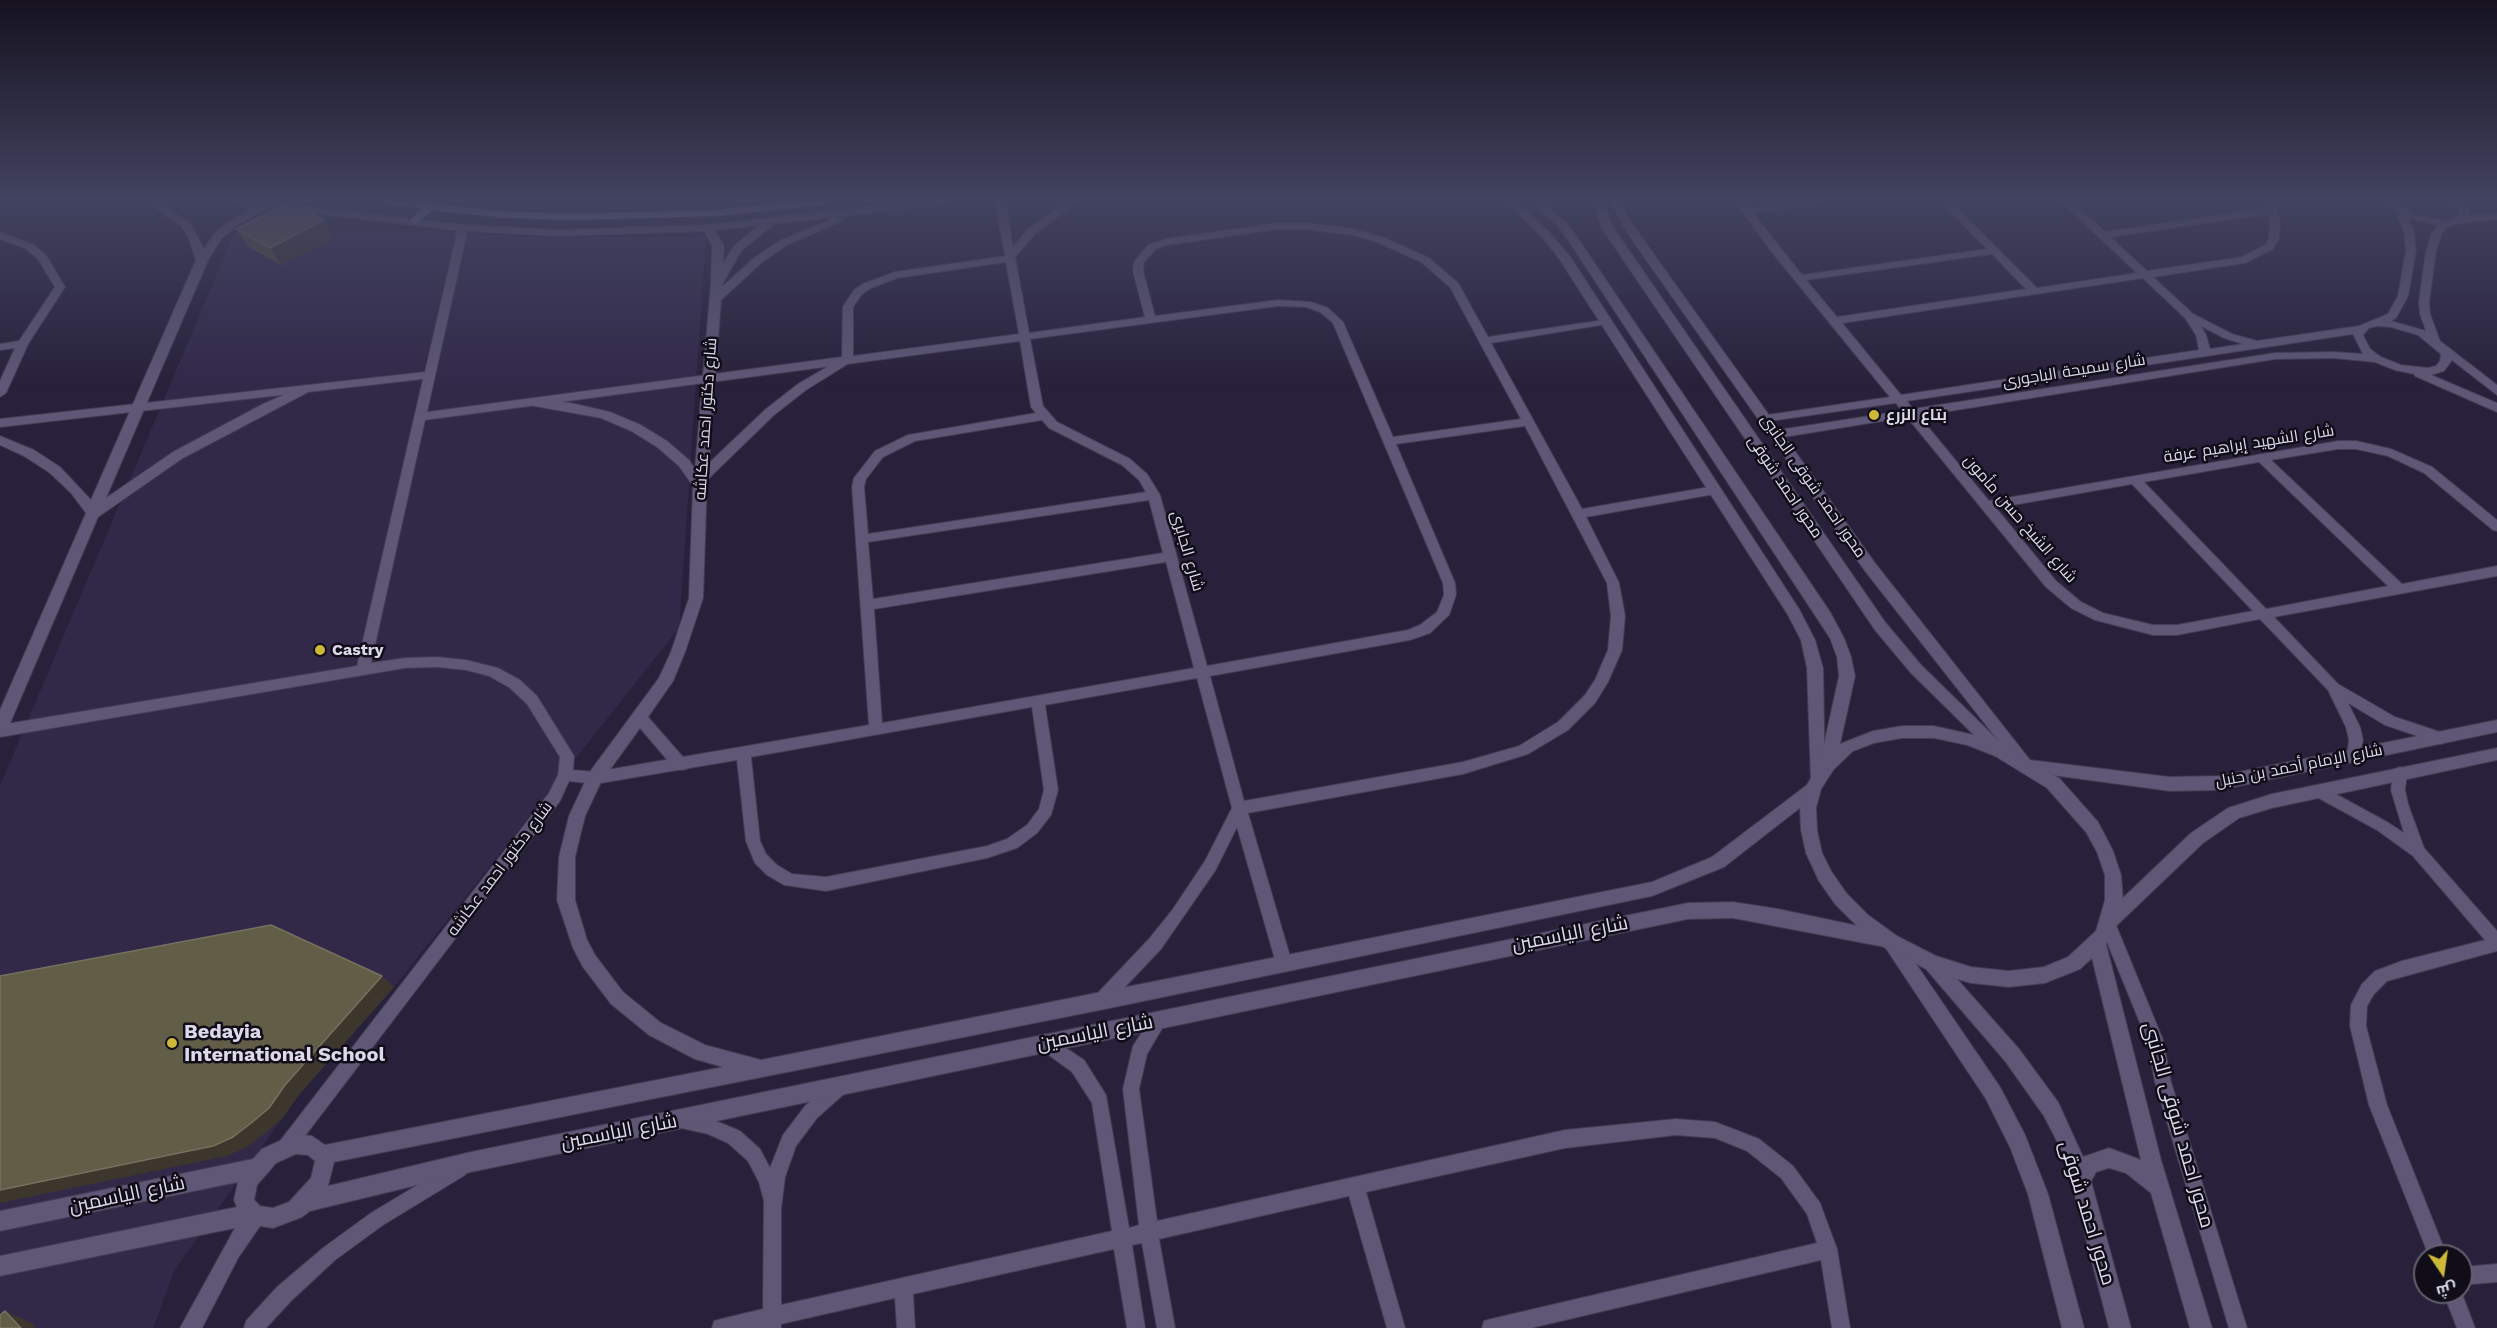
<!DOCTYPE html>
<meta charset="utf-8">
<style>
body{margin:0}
#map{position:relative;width:2497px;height:1328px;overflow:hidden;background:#28213b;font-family:"Work Sans",Cairo,sans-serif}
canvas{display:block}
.north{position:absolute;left:2413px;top:1244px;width:60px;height:60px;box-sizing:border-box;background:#100d19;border:2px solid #625f6d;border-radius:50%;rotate:167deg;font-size:16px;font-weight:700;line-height:24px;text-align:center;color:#dcd9ea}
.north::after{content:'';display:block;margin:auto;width:21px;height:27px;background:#ceb838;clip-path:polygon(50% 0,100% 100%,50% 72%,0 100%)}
</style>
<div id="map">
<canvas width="2497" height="1328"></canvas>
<div class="north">ش</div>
</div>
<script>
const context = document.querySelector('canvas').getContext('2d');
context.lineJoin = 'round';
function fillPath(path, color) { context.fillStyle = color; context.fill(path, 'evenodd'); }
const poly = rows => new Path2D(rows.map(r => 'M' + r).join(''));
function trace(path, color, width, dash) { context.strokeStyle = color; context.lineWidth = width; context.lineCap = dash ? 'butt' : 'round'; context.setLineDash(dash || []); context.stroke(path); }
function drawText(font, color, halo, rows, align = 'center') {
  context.font = font + ' "Work Sans",Cairo,sans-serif'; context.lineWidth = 5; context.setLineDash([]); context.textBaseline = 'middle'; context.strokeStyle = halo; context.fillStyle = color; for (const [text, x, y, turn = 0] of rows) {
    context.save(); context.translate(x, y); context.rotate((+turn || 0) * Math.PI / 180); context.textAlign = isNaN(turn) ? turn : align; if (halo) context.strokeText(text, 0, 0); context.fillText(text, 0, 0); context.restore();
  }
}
fillPath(poly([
 [428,231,533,237,706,237,679,628,394,987,298,1096,174,1271,153,1328,0,1328,0,786,234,234]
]), '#322949');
const minor = poly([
 [995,201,1005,201,1013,247,1028,229,1068,201,1079,201,1036,233,1015,257,1029,333,1145,317,1133,271,1134,262,1148,245,1165,239,1278,223,1306,223,1353,229,1385,238,1429,258,1458,283,1488,337,1611,319,1611,323,1607,324,1491,343,1582,509,1715,486,1721,490,1715,494,1586,517,1619,583,1625,616,1622,650,1608,682,1595,703,1568,730,1528,754,1463,774,1248,813,1292,963,1290,968,1284,970,1278,968,1276,963,1237,827,1215,871,1161,949,1106,1007,1100,1009,1094,1007,1092,1002,1094,997,1149,939,1173,909,1205,861,1232,808,1197,678,1045,705,1058,790,1051,815,1037,833,1017,848,987,858,826,891,784,885,767,875,755,863,746,841,737,760,595,784,569,781,560,801,292,1153,286,1156,280,1153,277,1147,280,1141,549,793,558,775,560,757,527,704,510,688,489,676,466,670,437,667,405,668,0,737,0,725,357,666,423,379,0,427,0,419,425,372,458,228,463,225,468,228,427,412,842,357,843,307,854,290,863,284,895,272,1005,256,995,201],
 [1278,229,1306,229,1352,235,1377,242,1421,262,1450,287,1521,419,1393,437,1343,322,1328,308,1311,302,1278,300,1155,316,1143,271,1144,262,1156,249,1167,245,1278,229],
 [1006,262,1019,334,853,356,853,307,862,294,871,288,897,278,1006,262],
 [1278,306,1306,307,1320,312,1333,323,1443,583,1444,595,1437,612,1420,625,1408,630,1207,666,1160,495,1147,474,1130,459,1057,422,1043,406,1030,339,1278,306],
 [1020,341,1031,407,1036,413,908,435,875,451,854,478,852,487,869,725,595,772,573,770,574,756,537,696,520,680,498,668,466,660,437,657,405,658,371,663,425,420,1020,341],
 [1042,420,1049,428,1122,465,1139,480,1146,492,868,534,864,487,866,479,883,457,915,441,1042,420],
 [1525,426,1607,583,1611,616,1608,650,1595,680,1585,695,1558,722,1519,746,1463,762,1244,801,1210,676,1410,640,1430,633,1449,615,1456,595,1455,583,1396,444,1525,426],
 [1149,500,1163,553,873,599,868,542,1149,500],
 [1166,562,1194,668,882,723,874,609,1166,562],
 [1032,707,1044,790,1039,809,1027,825,1007,839,987,846,826,877,792,874,777,865,766,854,760,841,751,757,1032,707],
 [1735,201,1745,201,1749,208,1803,201,1826,201,1821,204,1753,213,1802,275,1987,249,1940,201,1950,201,2037,288,2137,273,2061,201,2071,201,2105,232,2266,208,2261,201,2271,201,2277,210,2280,221,2279,239,2273,249,2245,263,2153,277,2193,314,2232,334,2257,341,2359,326,2388,314,2398,296,2406,250,2404,232,2396,210,2384,201,2395,201,2413,214,2444,221,2451,220,2460,215,2459,211,2449,201,2459,201,2469,210,2470,216,2497,213,2497,219,2461,223,2447,227,2442,233,2436,251,2429,302,2430,314,2440,341,2497,385,2497,395,2452,360,2444,371,2431,375,2497,403,2497,412,2415,376,2414,374,2395,370,2375,362,2334,358,2275,359,1919,416,1989,501,2338,441,2356,441,2391,449,2432,467,2497,520,2497,531,2493,530,2424,473,2388,456,2356,449,2338,449,2271,460,2402,584,2497,566,2497,576,2274,617,2338,684,2395,717,2446,734,2448,738,2446,742,2441,744,2385,725,2348,703,2360,727,2363,740,2359,761,2354,763,2349,761,2347,757,2349,740,2346,727,2328,690,2260,619,2177,635,2153,635,2095,620,2071,608,2046,587,1907,417,1778,438,1774,437,1772,434,1774,431,1778,430,1902,411,1896,403,1763,422,1761,419,1767,415,1890,397,1771,251,1735,201],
 [2268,214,2270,221,2269,239,2265,245,2242,257,2147,271,2110,237,2268,214],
 [2408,218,2438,225,2432,233,2426,251,2419,302,2420,314,2426,331,2391,321,2396,318,2408,296,2416,250,2414,232,2408,218],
 [1992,254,2026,289,1837,317,1806,280,1992,254],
 [2143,278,2185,318,2196,335,2199,350,1901,395,1842,323,2143,278],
 [2201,326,2224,338,2243,344,2210,349,2206,335,2201,326],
 [2377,326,2391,327,2418,335,2441,354,2440,361,2436,366,2428,368,2401,365,2381,357,2370,349,2363,335,2369,328,2377,326],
 [2353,334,2363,354,2334,352,2275,353,1913,409,1907,401,2353,334],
 [2259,462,2388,586,2266,609,2144,482,2259,462],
 [2132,484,2253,611,2177,625,2153,625,2103,613,2081,602,2056,581,1996,508,2132,484],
 [0,232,34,245,46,255,65,287,28,344,6,393,0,397,0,381,15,348,0,350,0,344,19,341,55,287,38,259,26,249,0,239,0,232],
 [2400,767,2405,769,2407,773,2405,790,2408,804,2424,848,2497,931,2497,951,2387,981,2374,994,2367,1006,2366,1026,2387,1105,2447,1256,2429,1256,2369,1105,2350,1026,2351,1005,2362,984,2375,971,2402,961,2485,940,2413,856,2377,830,2313,795,2311,791,2313,787,2318,785,2323,787,2387,822,2404,833,2391,790,2393,773,2395,769,2400,767],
 [2108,918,2114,920,2116,925,2163,1040,2171,1082,2247,1328,2229,1328,2155,1082,2147,1040,2100,925,2102,920,2108,918],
 [1159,1012,1165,1015,1167,1020,1147,1054,1139,1089,1157,1221,1565,1130,1676,1119,1715,1122,1759,1139,1793,1166,1820,1203,1837,1249,1850,1328,1832,1328,1821,1260,1531,1328,1482,1328,1484,1321,1491,1319,1817,1243,1807,1214,1781,1178,1747,1151,1715,1138,1676,1135,1565,1148,1366,1192,1405,1328,1387,1328,1349,1196,1159,1239,1175,1328,1157,1328,1142,1243,1132,1245,1145,1328,1127,1328,1114,1249,913,1294,915,1328,897,1328,895,1298,781,1324,781,1328,712,1328,714,1321,721,1319,763,1309,764,1201,759,1182,748,1161,728,1143,708,1134,677,1127,674,1121,677,1115,683,1113,709,1118,740,1131,760,1149,770,1168,783,1135,805,1106,833,1081,839,1079,845,1081,847,1087,845,1093,817,1118,796,1146,785,1177,781,1209,781,1305,1112,1231,1092,1103,1072,1072,1039,1048,1037,1042,1039,1036,1045,1034,1084,1060,1106,1095,1129,1228,1139,1225,1123,1089,1133,1046,1153,1015,1159,1012],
 [459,1160,465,1163,468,1169,465,1175,383,1225,335,1260,291,1301,266,1328,244,1328,246,1321,277,1287,323,1248,371,1213,459,1160],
 [2497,1264,2497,1282,2461,1285,2461,1267,2497,1264],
 [2443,1292,2461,1291,2475,1328,2457,1328,2443,1292]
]);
const tertiary = poly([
 [145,201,157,201,190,223,204,249,214,234,228,222,255,207,236,204,231,201,259,201,463,225,559,230,707,225,920,201,949,201,944,204,774,224,741,251,723,283,722,287,753,259,779,241,835,218,844,220,787,245,761,263,721,300,709,463,766,409,798,384,844,357,852,357,854,360,806,390,774,415,707,480,703,598,685,652,673,681,648,717,689,764,687,769,681,770,675,769,640,728,601,782,585,816,575,857,575,900,587,940,595,955,623,992,661,1023,705,1045,761,1060,1652,882,1712,857,1811,782,1807,668,1801,640,1788,615,1560,260,1543,238,1505,201,1516,201,1551,234,1571,258,1799,609,1815,640,1823,668,1825,779,1819,785,1821,788,1819,793,1724,867,1652,896,1100,1010,334,1162,328,1186,471,1152,1688,903,1733,902,1778,909,1887,932,1897,936,2000,1087,2025,1135,2048,1194,2084,1328,2062,1328,2028,1194,2010,1147,1986,1099,1885,947,1733,918,1688,919,471,1172,310,1211,302,1217,273,1228,260,1226,238,1258,202,1328,180,1328,235,1228,0,1276,0,1256,237,1207,234,1200,238,1182,0,1231,0,1211,253,1159,262,1149,295,1134,312,1136,325,1145,723,1067,695,1059,649,1035,611,1004,583,967,573,948,557,900,559,857,569,816,589,773,659,678,671,652,689,598,693,486,679,466,657,447,631,431,601,418,534,406,528,402,534,398,571,403,610,412,641,425,667,441,689,460,695,469,711,283,712,245,704,231,559,236,463,231,268,208,236,226,222,238,208,260,106,498,173,452,263,404,306,385,314,385,316,388,183,458,98,517,8,728,6,732,0,734,0,710,86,513,71,493,50,473,24,456,0,445,0,436,34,450,60,467,91,500,196,260,188,237,182,227,145,201],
 [759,225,733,247,723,263,724,245,714,230,759,225],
 [296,1154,308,1155,315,1161,311,1178,289,1202,273,1208,260,1206,254,1200,257,1185,276,1163,296,1154],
 [1612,201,1622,201,1629,219,1645,242,1875,563,2030,760,2170,777,2219,776,2497,720,2497,732,2219,790,2170,791,2022,771,1865,571,1635,244,1619,219,1612,201],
 [2497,748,2497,760,2272,808,2239,818,2203,843,2115,927,2109,930,2103,927,2100,922,2103,917,2191,833,2228,808,2272,794,2497,748]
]);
const secondary = poly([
 [1530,201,1541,201,1566,222,1577,237,1830,612,1844,638,1851,657,1855,676,1840,744,1873,731,1902,726,1934,726,1974,735,1911,673,1875,630,1603,230,1592,201,1602,201,1615,230,1885,622,1921,665,2004,746,2059,778,2098,822,2113,851,2121,875,2123,900,2112,935,2106,944,2161,1160,2212,1328,2190,1328,2151,1193,2126,1173,2109,1168,2096,1172,2091,1181,2131,1328,2109,1328,2071,1180,2061,1149,2044,1116,2005,1061,1926,969,1885,948,1856,925,1835,904,1819,881,1806,853,1801,830,1800,808,1805,788,1820,763,1839,676,1837,657,1830,638,1568,240,1558,226,1530,201],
 [1902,738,1934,738,1967,745,1995,756,2047,788,2086,832,2097,852,2105,875,2105,900,2096,931,2068,957,2044,967,2009,971,1971,967,1936,956,1897,936,1868,915,1847,894,1831,871,1822,853,1817,830,1816,808,1821,789,1834,769,1853,751,1874,743,1902,738],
 [2092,958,2141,1160,2109,1148,2083,1157,2058,1102,2019,1049,1957,979,1971,983,2009,987,2045,983,2080,969,2092,958]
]);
const primary = poly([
 [383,201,412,201,498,211,568,214,715,210,801,201,832,201,827,204,715,216,568,220,498,217,433,210,415,224,410,221,422,208,388,204,383,201]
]);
trace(minor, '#423c52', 2);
trace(tertiary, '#423c52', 2);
trace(secondary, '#423c52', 2);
trace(primary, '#423c52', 2);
fillPath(minor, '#5e5775');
fillPath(tertiary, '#5e5775');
fillPath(secondary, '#5e5775');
fillPath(primary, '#9082bb');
fillPath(poly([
 [236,229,334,238,281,265,247,246]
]), '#534e32');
fillPath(poly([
 [324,220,334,238,281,265,270,248],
 [382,976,394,987,298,1096,283,1118,264,1134,247,1147,227,1156,0,1203,0,1190,285,1085],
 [5,1311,30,1322,36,1328,21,1328]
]), '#3c362d');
const building = poly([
 [290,202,324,220,270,248,236,229,290,202],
 [271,925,382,976,285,1085,269,1108,250,1124,233,1137,213,1146,0,1190,0,976,271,925],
 [5,1311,21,1328,0,1328,0,1315,5,1311]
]);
fillPath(building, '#625d46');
trace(building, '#75715f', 1.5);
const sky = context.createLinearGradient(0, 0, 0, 386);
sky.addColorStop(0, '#161220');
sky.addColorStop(0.52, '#424360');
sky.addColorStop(1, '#42436000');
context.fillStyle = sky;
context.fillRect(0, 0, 2497, 386);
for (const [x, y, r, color] of [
 [1874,415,6,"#ceb838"],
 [320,650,6,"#ceb838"],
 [172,1043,6,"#ceb838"]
]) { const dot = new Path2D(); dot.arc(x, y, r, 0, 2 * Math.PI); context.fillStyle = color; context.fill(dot); trace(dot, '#100d19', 2); }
drawText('16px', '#dcd9ea', '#100d19', [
 ["شارع سميحة الباجورى",2074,371,-9],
 ["شارع دكتور احمد عكاشه",706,419,-86],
 ["شارع الشهيد إبراهيم عرفة",2249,444,-9],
 ["محور احمد شوقى الجانبى",1813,486,55],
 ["محور احمد شوقى",1785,487,56],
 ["شارع الشيخ حسن مأمون",2020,519,49],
 ["شارع الجابرى",1187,551,74],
 ["شارع الإمام أحمد بن حنبل",2299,766,-11],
 ["شارع دكتور احمد عكاشه",500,869,-53]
]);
drawText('bold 16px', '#dcd9ea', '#100d19', [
 ["بتاع الزرع",1886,415],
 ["Castry",332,650]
], 'left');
drawText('20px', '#dcd9ea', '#100d19', [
 ["شارع الياسمين",1570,934,-11],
 ["شارع الياسمين",1095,1033,-11],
 ["محور احمد شوقى الجانبى",2178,1125,74],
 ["شارع الياسمين",619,1132,-11],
 ["شارع الياسمين",127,1195,-12],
 ["محور احمد شوقى",2087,1213,73]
]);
drawText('bold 20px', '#dcd9ea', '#100d19', [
 ["Bedayia",184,1032],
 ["International School",184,1055]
], 'left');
</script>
